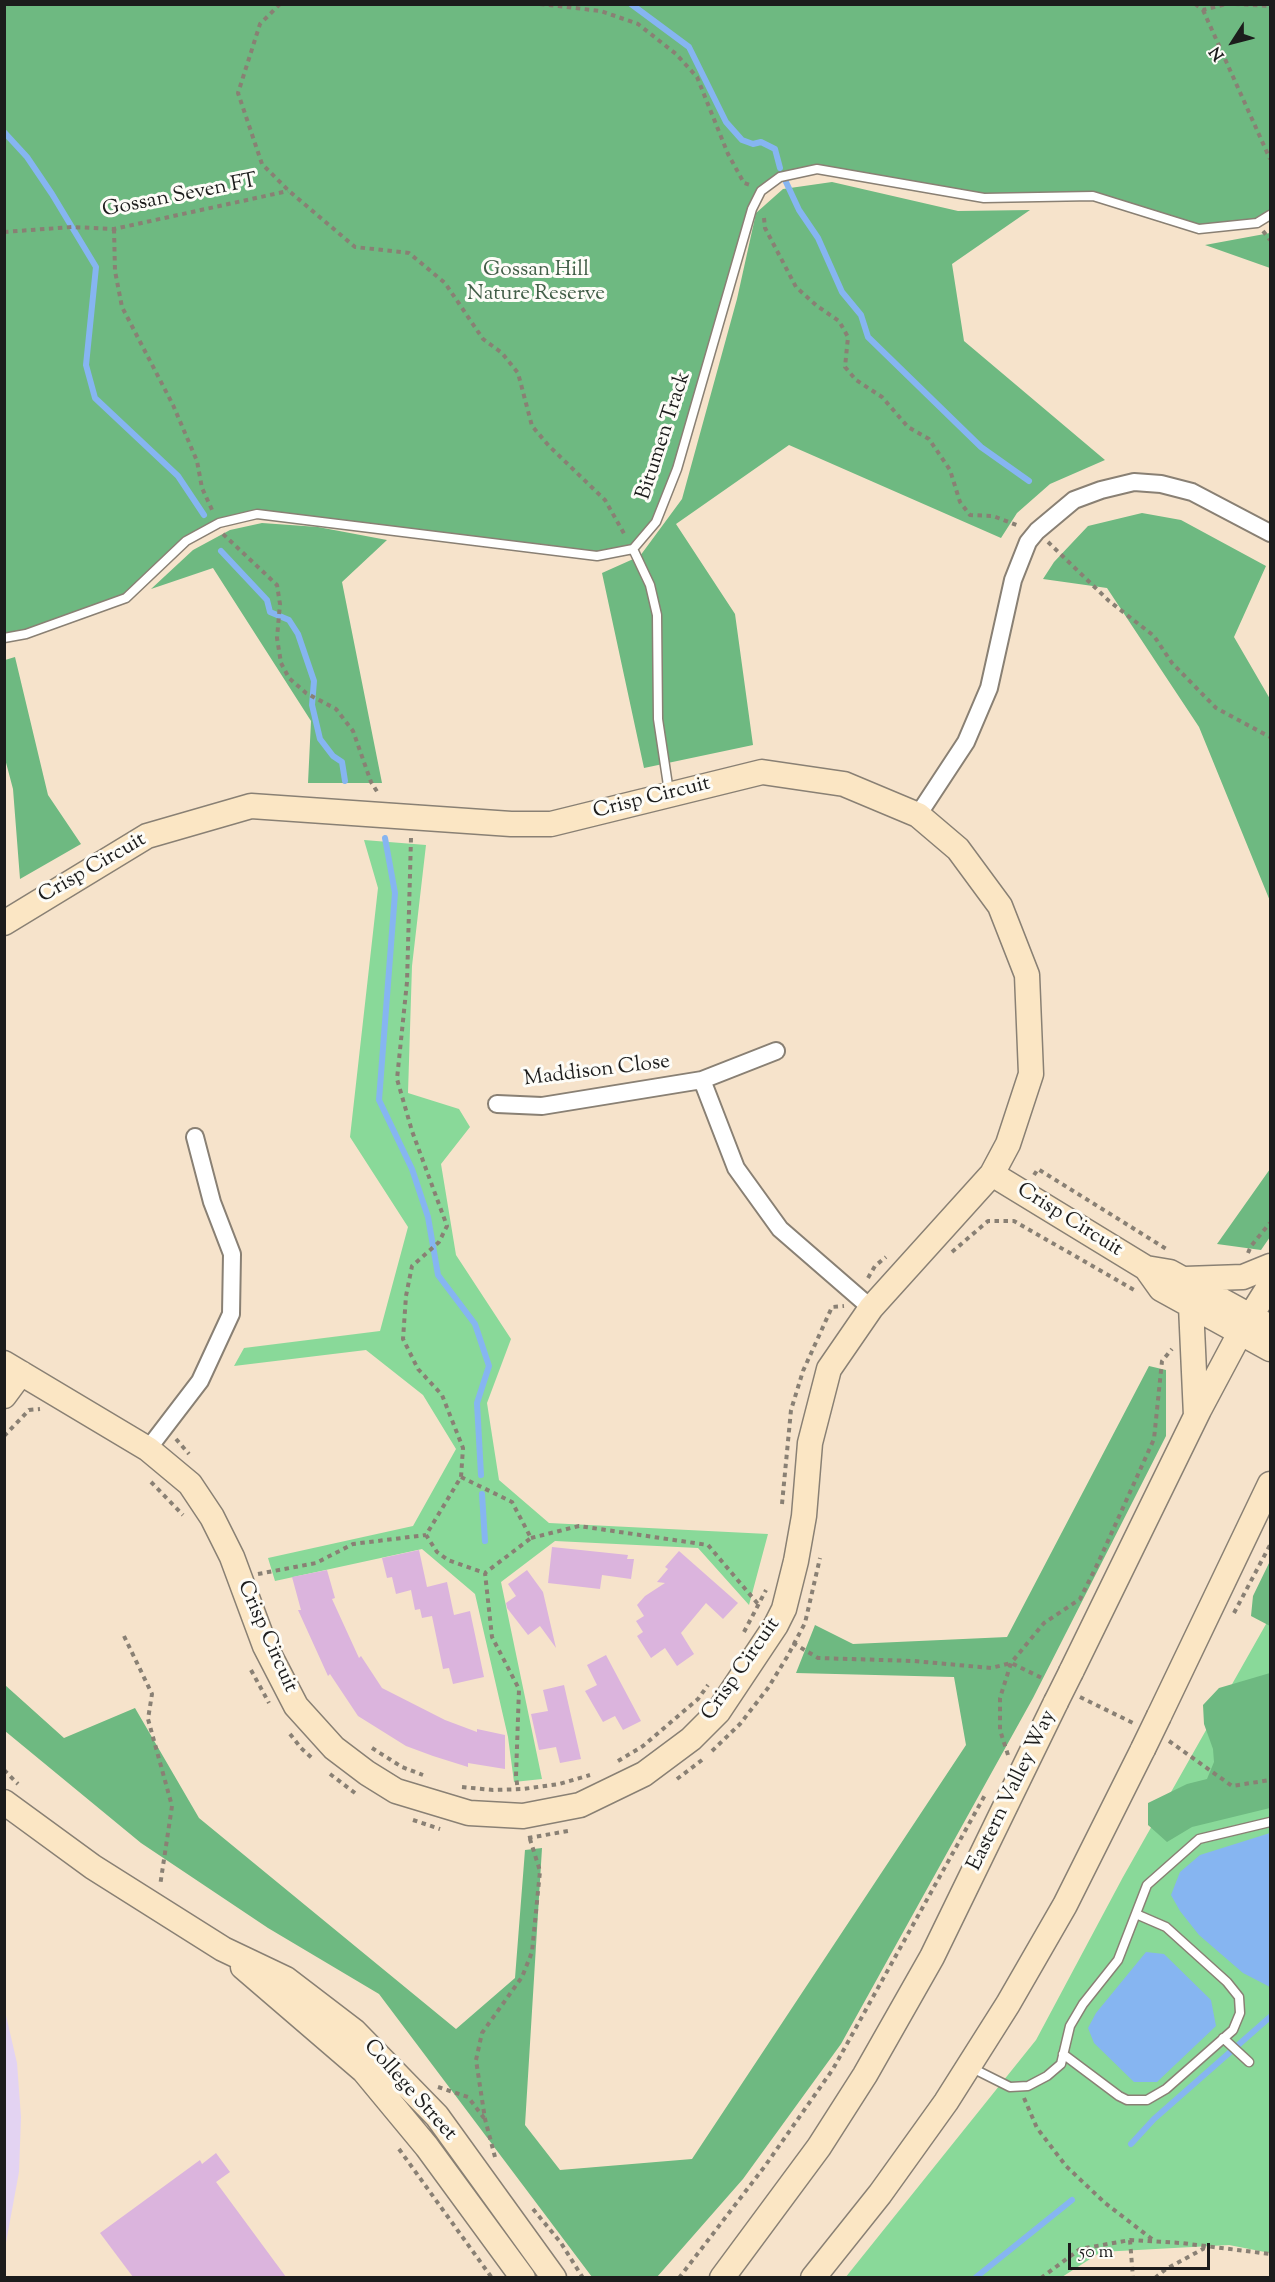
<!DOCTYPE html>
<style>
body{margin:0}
#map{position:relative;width:1275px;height:2282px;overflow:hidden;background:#f6e3cb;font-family:"Sorts Mill Goudy",serif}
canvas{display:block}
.frame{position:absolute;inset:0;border:6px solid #1c1c1c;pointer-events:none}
.north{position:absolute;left:1203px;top:12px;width:60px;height:60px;-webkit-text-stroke:4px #fdfcf7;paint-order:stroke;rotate:234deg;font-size:16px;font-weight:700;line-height:24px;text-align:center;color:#1c1c1c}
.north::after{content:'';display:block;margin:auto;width:21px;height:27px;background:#1c1c1c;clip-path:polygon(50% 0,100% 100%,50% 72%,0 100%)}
.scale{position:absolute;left:1068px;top:2243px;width:142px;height:27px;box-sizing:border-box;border:3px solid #1c1c1c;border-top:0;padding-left:8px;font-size:18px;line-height:21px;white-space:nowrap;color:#1c1c1c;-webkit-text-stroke:4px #fdfcf7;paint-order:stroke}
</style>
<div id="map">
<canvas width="1275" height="2282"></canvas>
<div class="frame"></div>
<div class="north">N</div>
<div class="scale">50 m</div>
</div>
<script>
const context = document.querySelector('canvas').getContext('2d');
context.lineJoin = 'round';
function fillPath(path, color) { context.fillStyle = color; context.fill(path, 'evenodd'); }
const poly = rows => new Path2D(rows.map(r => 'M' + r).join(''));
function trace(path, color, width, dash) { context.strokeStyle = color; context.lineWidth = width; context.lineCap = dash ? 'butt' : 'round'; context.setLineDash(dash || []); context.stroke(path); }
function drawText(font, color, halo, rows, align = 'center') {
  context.font = font + ' "Sorts Mill Goudy",serif'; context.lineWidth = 6; context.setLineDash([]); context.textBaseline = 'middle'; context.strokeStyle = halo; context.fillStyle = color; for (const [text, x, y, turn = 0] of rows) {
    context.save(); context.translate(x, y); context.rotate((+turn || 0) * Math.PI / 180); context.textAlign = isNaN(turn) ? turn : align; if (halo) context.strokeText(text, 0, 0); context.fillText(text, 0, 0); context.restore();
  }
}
fillPath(poly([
 [5,2011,17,2063,21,2117,19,2172,5,2248]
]), '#e3d3f2');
fillPath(poly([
 [364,840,426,845,412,966,408,1093,459,1109,470,1127,441,1164,456,1255,511,1339,487,1403,499,1480,549,1523,768,1534,749,1605,698,1548,555,1541,501,1582,542,1779,514,1782,508,1737,475,1594,422,1549,275,1581,268,1558,413,1526,456,1449,423,1395,366,1350,234,1366,244,1348,380,1331,408,1227,350,1137,378,888],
 [1270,1617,1270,2253,1229,2245,1101,2252,1062,2277,845,2278,1036,2040,1123,1877]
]), '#89d999');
fillPath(poly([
 [5,5,1270,5,1270,215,1257,223,1199,229,1093,196,984,198,817,169,780,177,761,191,677,469,656,522,633,549,597,556,257,514,219,523,186,541,126,598,5,638],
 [832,182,958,211,1030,210,952,264,964,341,1105,460,1050,484,1017,513,1001,538,789,445,676,524,735,614,753,745,644,768,602,573,640,556,682,499,737,299,756,213,783,189],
 [1270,233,1270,268,1205,245],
 [1142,513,1181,520,1266,566,1234,637,1270,699,1270,901,1199,727,1107,588,1043,579,1054,562,1088,526],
 [262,523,318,527,387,540,342,582,382,783,308,783,311,721,213,568,151,589,193,550,230,530],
 [15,657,48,795,81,844,20,879,13,789,4,755,5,660],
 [1270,1169,1270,1237,1261,1250,1217,1244],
 [1149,1366,1166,1370,1166,1436,1033,1698,841,2044,743,2179,657,2277,592,2277,379,1994,268,1928,141,1843,5,1731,5,1685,64,1738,135,1708,199,1818,456,2029,515,1978,525,1850,542,1848,525,2125,560,2170,692,2159,966,1745,954,1677,796,1673,815,1625,853,1644,1007,1637],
 [1270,1561,1270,1626,1251,1616,1253,1596],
 [1270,1673,1270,1808,1192,1827,1167,1842,1148,1825,1148,1803,1187,1784,1207,1779,1214,1762,1213,1749,1204,1724,1203,1705,1219,1688]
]), '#6eb981');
fillPath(poly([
 [1270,1833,1270,1987,1243,1973,1199,1935,1180,1911,1171,1895,1180,1872,1200,1855],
 [1146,1952,1164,1954,1211,2000,1216,2026,1157,2082,1134,2082,1094,2043,1088,2028,1096,2013]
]), '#86b5f1');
trace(poly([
 [631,4,689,47,726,122,742,140,753,144,761,142,775,149,780,168],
 [4,132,27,157,52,194,96,267,86,365,95,398,178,476,204,515],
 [786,182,799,210,818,238,842,292,861,315,868,337,981,447,1029,481],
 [221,551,267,600,270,612,289,620,298,634,314,681,312,705,320,739,333,756,342,762,345,781],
 [385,838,395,893,379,1100,412,1169,428,1217,438,1275,475,1324,489,1366,477,1403,481,1475],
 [482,1494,485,1541],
 [1131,2144,1154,2119,1270,2017],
 [975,2278,1072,2200]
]), '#86b5f1', 6);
fillPath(poly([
 [552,1547,628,1555,627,1559,634,1559,631,1579,602,1575,600,1589,548,1583],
 [419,1550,427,1587,447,1582,454,1615,470,1611,484,1677,453,1684,449,1668,443,1669,432,1616,422,1618,420,1609,415,1610,411,1590,396,1594,392,1577,387,1578,382,1558],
 [679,1551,738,1603,723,1619,706,1603,681,1633,694,1654,677,1666,665,1648,651,1658,637,1636,643,1632,636,1621,644,1616,637,1605,645,1596,665,1583,657,1582,668,1569,665,1567],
 [327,1570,335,1598,332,1599,359,1658,361,1656,382,1688,445,1720,477,1732,477,1729,505,1735,505,1769,468,1763,468,1767,433,1756,406,1746,358,1716,330,1674,328,1676,298,1610,301,1610,292,1577],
 [527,1570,543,1592,556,1648,540,1626,528,1635,507,1608,506,1603,516,1596,508,1584],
 [606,1655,641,1721,623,1730,615,1716,603,1722,585,1691,597,1685,587,1665],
 [564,1685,581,1759,560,1763,556,1747,539,1750,531,1714,548,1711,543,1690],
 [216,2153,230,2172,216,2182,286,2277,133,2277,100,2233,200,2160,202,2164]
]), '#dbb4dd');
const lane = poly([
 [633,549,650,585,657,615,658,719,669,792],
 [4,638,26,634,126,598,186,541,219,523,257,514,597,556,633,549,656,522,677,469,752,209,761,191,780,177,817,169,984,198,1093,196,1199,229,1257,223,1270,215],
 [1223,2038,1249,2062],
 [1063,2054,1119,2096,1127,2100,1147,2100,1166,2089,1233,2030,1240,2013,1239,1997,1227,1982,1166,1927,1136,1914],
 [972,2068,1010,2087,1028,2086,1047,2076,1061,2064,1070,2026,1083,2004,1118,1960,1147,1885,1199,1839,1270,1822]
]);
const street = poly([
 [918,815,966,742,989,688,1013,580,1028,542,1037,531,1074,500,1101,490,1134,482,1161,484,1192,492,1270,533],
 [702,1080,736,1168,780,1229,871,1308],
 [497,1104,542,1106,702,1080,776,1051],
 [148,1449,200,1381,231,1314,232,1254,212,1202,195,1137]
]);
const secondary = poly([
 [4,923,147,836,251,806,511,824,551,824,762,772,844,784,918,815,958,849,1000,906,1027,975,1031,1074,1008,1144,992,1174,871,1308,829,1369,810,1443,804,1516,796,1561,784,1609,776,1625,718,1712,691,1739,644,1774,580,1805,523,1816,469,1813,396,1791,367,1773,334,1748,296,1706,265,1646,232,1557,212,1517,190,1484,148,1449,4,1363],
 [992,1174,1146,1268,1170,1272,1270,1327],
 [1146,1268,1161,1289,1270,1349],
 [1185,1279,1243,1277,1270,1266],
 [1191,1306,1196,1416],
 [4,1396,21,1373],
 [1071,1672,1199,1410,1240,1333,1270,1285],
 [1159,1716,1270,1484],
 [4,1802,93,1867,223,1949,286,1979,354,2031,437,2116,554,2278],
 [243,1967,364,2071,427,2147,523,2278],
 [722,2278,819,2147,865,2075,932,1957,1056,1702],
 [813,2278,880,2194,946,2102,1008,2004,1065,1905,1143,1749]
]);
trace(lane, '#898074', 11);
trace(street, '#898074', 20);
trace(secondary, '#898074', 27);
trace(poly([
 [280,4,260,24,238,93,262,164,289,191,355,247,409,253,445,283,483,339,502,353,518,373,532,426,549,446,605,500,626,537],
 [540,4,601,11,638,24,676,54,697,77,728,154,744,183,750,185],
 [1195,4,1203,10,1226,4],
 [1235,4,1270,6],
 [1203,10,1270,159],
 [764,218,765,228,796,287,817,306,839,321,848,337,845,367,856,380,882,397,908,427,929,439,950,470,960,502,970,515,993,516,1019,526],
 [114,229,115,271,122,307,173,405,197,461,202,488,213,512],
 [1263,231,1270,240],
 [4,232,72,227,114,229,288,191],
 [223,534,277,585,280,604,277,638,281,663,289,678,306,693,336,709,353,731,371,782,378,793],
 [1048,542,1109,601,1154,636,1172,663,1216,708,1270,737],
 [411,838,407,982,397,1079,412,1131,447,1226,439,1242,412,1266,406,1296,403,1339,418,1369,442,1395,463,1448,461,1477,426,1535,437,1552,448,1560,485,1573,492,1637,519,1689,516,1776,518,1791],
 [1034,1175,1038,1169,1168,1250],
 [952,1252,988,1221,1014,1221,1136,1291],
 [1248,1253,1251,1246,1270,1223],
 [868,1278,875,1266,886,1257],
 [4,1436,29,1410,40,1409],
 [176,1439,189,1454],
 [461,1477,512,1502,531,1538,485,1573],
 [151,1482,183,1515],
 [782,1504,791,1410,803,1371,832,1307,844,1306],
 [531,1538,579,1526,708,1545,758,1604],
 [258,1574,316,1563,353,1544,426,1535],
 [1234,1613,1270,1545],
 [744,1632,766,1590],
 [124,1636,152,1694,148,1719,172,1806,160,1886],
 [793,1643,818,1658,914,1661,991,1668,1011,1663,1044,1679],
 [251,1670,269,1703],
 [1080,1697,1133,1723],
 [290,1734,301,1748,313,1759],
 [1169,1741,1232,1786,1270,1780],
 [372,1748,402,1767,423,1775],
 [712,1751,740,1724,768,1688,787,1657,805,1623,820,1558],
 [1008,1755,1000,1730,1000,1698,1011,1663,1044,1623,1080,1599,1098,1563,1154,1439,1162,1361,1172,1349],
 [618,1761,643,1746,698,1699,708,1685],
 [4,1770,18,1784],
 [330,1774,355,1793],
 [677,1779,702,1760],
 [462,1787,493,1790,523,1789,559,1784,590,1775],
 [413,1820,440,1829],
 [528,1838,568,1831],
 [438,2087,468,2097,484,2118],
 [1024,2098,1037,2128,1066,2166,1105,2203,1152,2239],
 [399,2149,492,2278],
 [495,2157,485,2119,476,2060,482,2033,522,1977,532,1952,540,1871,529,1836],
 [533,2209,561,2243,583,2278],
 [1130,2240,1133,2278],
 [679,2278,765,2166,833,2069,985,1795],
 [1041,2278,1080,2249,1130,2240,1181,2243,1270,2254],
 [1155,2278,1166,2269,1203,2249,1204,2246]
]), '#898074', 4, [4.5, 4.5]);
trace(lane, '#fff', 8);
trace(street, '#fff', 16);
trace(secondary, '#fbe6c4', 24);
const secondaryBridge = poly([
 [1056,1702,1071,1672],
 [1143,1749,1159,1716]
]);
trace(secondaryBridge, '#898074', 27, []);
trace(secondaryBridge, '#fbe6c4', 24);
drawText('21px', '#1c1c1c', '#fdfcf7', [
 ["Gossan Seven FT",180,197,-11],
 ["Bitumen Track",665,436,-72],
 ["Crisp Circuit",652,799,-14],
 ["Crisp Circuit",93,869,-30],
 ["Maddison Close",597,1072,-7],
 ["Crisp Circuit",1069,1221,32],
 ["Crisp Circuit",266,1637,66],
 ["Crisp Circuit",742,1670,-55],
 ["Eastern Valley Way",1013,1791,-64],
 ["College Street",409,2091,48]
]);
drawText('21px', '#425e48', '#fdfcf7', [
 ["Gossan Hill",536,271],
 ["Nature Reserve",536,295]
]);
</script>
